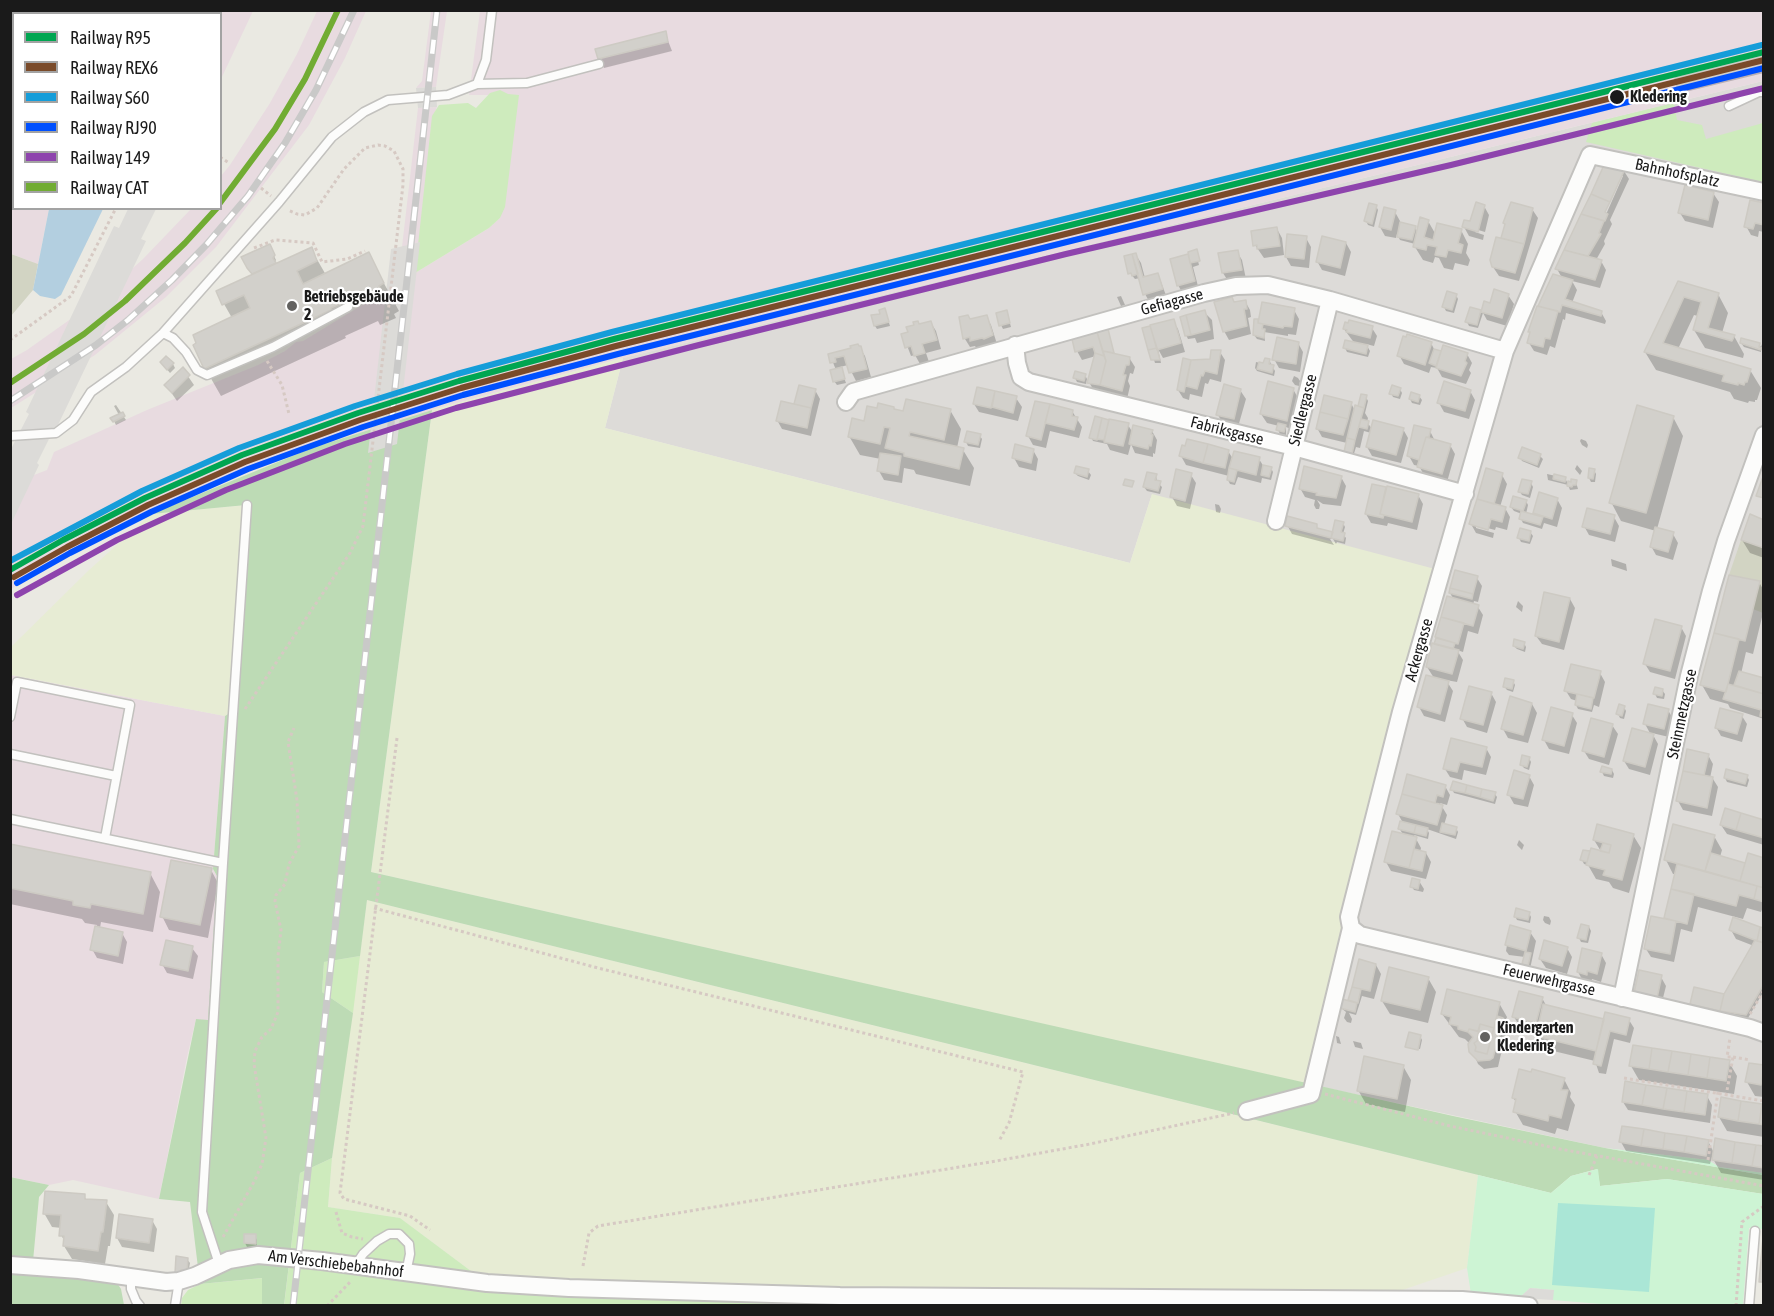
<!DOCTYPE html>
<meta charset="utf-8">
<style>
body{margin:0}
#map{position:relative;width:1774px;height:1316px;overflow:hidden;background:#eae9e2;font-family:"Asap Condensed",sans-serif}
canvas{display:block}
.frame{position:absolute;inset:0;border:12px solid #1a1a1a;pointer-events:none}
.legend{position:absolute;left:12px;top:12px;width:210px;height:198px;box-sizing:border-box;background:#fff;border:2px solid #a3a3a3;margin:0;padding:8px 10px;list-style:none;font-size:18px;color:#1a1a1a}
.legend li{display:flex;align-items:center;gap:12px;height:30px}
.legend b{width:30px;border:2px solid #a3a3a3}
</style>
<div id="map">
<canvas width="1774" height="1316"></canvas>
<div class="frame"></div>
<ul class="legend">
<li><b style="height:8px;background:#00a651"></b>Railway R95</li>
<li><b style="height:8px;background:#7a4b2a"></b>Railway REX6</li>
<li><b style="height:8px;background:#159dd9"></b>Railway S60</li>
<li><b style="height:8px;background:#0050ff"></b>Railway RJ90</li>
<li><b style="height:8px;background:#8e44ad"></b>Railway 149</li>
<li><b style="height:8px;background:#71ac33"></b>Railway CAT</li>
</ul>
</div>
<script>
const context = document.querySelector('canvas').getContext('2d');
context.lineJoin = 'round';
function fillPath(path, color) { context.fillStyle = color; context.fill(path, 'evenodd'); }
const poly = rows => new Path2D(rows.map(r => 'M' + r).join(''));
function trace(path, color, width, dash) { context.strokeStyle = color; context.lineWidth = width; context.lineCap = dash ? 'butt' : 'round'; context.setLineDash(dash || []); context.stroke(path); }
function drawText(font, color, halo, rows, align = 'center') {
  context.font = font + ' "Asap Condensed",sans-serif'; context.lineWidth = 4.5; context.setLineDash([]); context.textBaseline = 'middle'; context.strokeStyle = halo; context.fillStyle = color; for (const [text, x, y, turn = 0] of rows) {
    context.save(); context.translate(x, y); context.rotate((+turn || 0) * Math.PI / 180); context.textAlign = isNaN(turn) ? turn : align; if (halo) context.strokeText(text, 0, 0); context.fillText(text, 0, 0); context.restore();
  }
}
fillPath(poly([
 [1763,81,1763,1173,1719,1167,1708,1160,1605,1148,1308,1084,1345,935,1342,923,1152,494,1130,563,605,428,623,358]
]), '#dddbd8');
fillPath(poly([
 [11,11,172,11,171,14,14,14,13,92,11,91],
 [221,11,253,11,221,79,220,13],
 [317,11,366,11,345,58,309,125,216,247,166,297,95,355,11,408,11,359,27,350,96,301,143,259,191,209,220,208,221,176,230,165,270,103,297,54],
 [431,11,447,11,436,87,416,88,422,81],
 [480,11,1763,11,1763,81,623,358,432,410,312,448,236,477,116,531,11,589,11,484,47,470,54,452,147,410,258,365,285,351,296,342,303,341,489,228,500,218,518,95,469,95],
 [437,107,433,117,420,242,402,247,418,108],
 [10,188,13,189,14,208,49,209,38,264,11,254],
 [10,675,225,716,213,869,217,876,208,1021,196,1019,187,1057,159,1199,73,1180,49,1185,11,1177]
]), '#e8dbe0');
fillPath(poly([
 [11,254,38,264,33,290,11,316],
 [1741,540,1763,548,1763,613,1753,609,1760,581,1729,575]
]), '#d2d4c3');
fillPath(poly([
 [623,358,605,428,1130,563,1152,494,1435,569,1342,922,1345,935,1308,1084,371,872,432,410],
 [247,505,233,711,225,716,11,675,11,647,88,571,151,514],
 [367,900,1478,1175,1467,1268,1373,1300,487,1283,400,1218,328,1207,332,1158]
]), '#e7ecd4');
fillPath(poly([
 [500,90,508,94,519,95,505,207,500,218,489,228,415,273,432,116,439,105,468,103,476,108,490,93],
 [1674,103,1677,120,1702,125,1706,139,1763,123,1763,182,1586,142,1592,123],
 [360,956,353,1013,322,992,324,962],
 [332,1158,328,1207,400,1218,487,1283,1446,1306,284,1306,300,1173],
 [263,1278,262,1305,181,1306,182,1298,188,1290,200,1284]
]), '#ceebbd');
fillPath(poly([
 [432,410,371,872,1453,1116,1605,1148,1763,1175,1763,1194,1667,1179,1600,1186,1597,1169,1571,1176,1551,1193,367,900,360,956,324,962,322,992,353,1013,332,1158,300,1173,284,1305,262,1305,262,1278,200,1284,190,1202,159,1199,196,1019,208,1020,217,876,213,869,225,716,233,711,246,505,151,514,312,448],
 [10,1177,49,1185,39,1197,33,1261,115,1280,121,1289,124,1305,126,1305,11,1305]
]), '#bddbb5');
fillPath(poly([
 [1605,1148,1708,1160,1719,1167,1763,1173,1763,1175],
 [1598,1169,1600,1186,1667,1179,1763,1194,1763,1238,1763,1229,1749,1228,1743,1305,1613,1305,1553,1300,1553,1290,1530,1288,1519,1298,1471,1294,1467,1268,1478,1175,1551,1193,1571,1176]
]), '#cdf4d4');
fillPath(poly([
 [1558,1203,1655,1208,1649,1292,1552,1285]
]), '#aae6d6');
fillPath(poly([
 [436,87,437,107,418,108,416,88],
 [128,209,156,209,141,239,146,241,57,427,55,427,37,463,39,465,11,524,10,451,29,414,26,412,114,226,119,228],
 [420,242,397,444,368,453,391,249],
 [1530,1288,1554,1290,1553,1300,1519,1298]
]), '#dcdbd8');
fillPath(poly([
 [49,209,103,209,61,295,55,299,40,296,33,290]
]), '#b3cfe0');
fillPath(poly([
 [10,10,14,14,14,66,10,66],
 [665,33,672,51,604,68,599,59,597,50],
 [1764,57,1764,73,1681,93,1679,90],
 [10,120,14,121,14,201,10,200],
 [1605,167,1624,171,1629,179,1610,220,1612,224,1604,241,1605,244,1596,260,1601,261,1606,270,1600,288,1572,281,1577,290,1572,303,1601,312,1606,321,1605,324,1566,313,1565,320,1563,319,1555,348,1550,346,1547,355,1534,351,1529,343,1538,306,1554,276,1562,278,1557,269],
 [1620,176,1623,176,1604,219,1601,218],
 [1713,193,1719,202,1713,228,1685,221,1680,213],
 [1764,204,1764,232,1759,231,1758,237,1751,235,1746,226],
 [1376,206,1378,210,1374,227,1368,225,1366,221],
 [1484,206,1489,215,1485,232,1475,229,1475,232,1484,235,1483,240,1469,236,1464,227,1472,223],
 [1532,209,1538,218,1519,281,1499,276,1493,267,1506,226,1504,223],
 [1395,212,1400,221,1400,223,1415,227,1418,233,1428,221,1436,235,1461,230,1468,244,1466,253,1470,260,1468,266,1455,263,1453,270,1444,268,1439,258,1435,257,1433,263,1423,260,1415,247,1415,244,1400,240,1397,234,1396,238,1385,236,1380,227],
 [1277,229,1282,238,1284,255,1264,258,1255,245],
 [1306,238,1311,247,1309,268,1291,266,1286,257],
 [1346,243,1351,252,1345,276,1322,270,1317,261],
 [269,246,276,260,273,266,311,249,326,275,368,254,399,311,394,314,396,318,380,325,378,321,345,336,346,338,221,396,205,368,232,318,224,304,253,275,248,268],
 [1237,252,1242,260,1246,279,1228,281,1223,273],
 [1196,253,1199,265,1193,267,1199,290,1183,294,1178,285],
 [1136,255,1141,263,1145,278,1158,274,1167,298,1150,303,1145,294,1140,278,1135,279,1130,273],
 [1679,282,1718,294,1728,313,1722,333,1734,336,1744,354,1743,358,1705,348,1694,330,1698,316,1694,315,1678,349,1750,370,1761,388,1757,400,1755,400,1755,402,1749,401,1748,403,1734,399,1730,392,1656,370,1645,352],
 [1456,295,1458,299,1454,313,1446,311,1444,307],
 [1508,295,1514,304,1507,326,1487,320,1483,313,1478,328,1469,326,1467,322,1471,309,1482,312,1491,304],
 [1121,296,1125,305,1121,306,1117,297],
 [1245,301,1250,310,1251,317,1248,318,1251,334,1229,340,1224,331,1235,304],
 [1294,310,1299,319,1296,335,1288,334,1288,336,1264,332,1265,341,1257,339,1254,335,1258,321,1259,323],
 [1204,312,1212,320,1214,339,1197,343,1195,338,1188,339,1186,335],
 [886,313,890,326,877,329,875,326],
 [986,316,991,325,997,344,977,349,975,346,970,347,965,339,961,318,970,321],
 [1008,316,1011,327,1003,329,1001,325],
 [1173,321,1178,329,1185,352,1163,358,1158,349,1161,363,1155,363,1144,329],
 [931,323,936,331,941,349,926,353,929,362,920,364,915,355,911,356,903,335,919,326],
 [1372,328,1377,336,1374,346,1366,344,1370,351,1368,357,1347,352,1345,348,1355,344,1344,329],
 [1107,331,1115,355,1130,359,1135,367,1133,374,1130,373,1128,381,1130,386,1127,399,1094,391,1089,382,1096,356,1082,360,1077,351,1074,340],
 [1764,338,1764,352,1761,348,1761,352,1744,347,1741,343,1759,344,1761,347],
 [1298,343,1303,352,1300,372,1279,368,1274,359],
 [1431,343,1435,351,1441,355,1467,354,1472,363,1469,370,1471,373,1466,384,1442,377,1437,368,1431,367,1429,373,1404,364,1399,355],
 [860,348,865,356,871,377,856,381,848,365,840,367,846,383,837,385,834,381,836,370,830,355],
 [1220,352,1225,360,1221,382,1210,379,1208,384,1205,383,1202,397,1190,394,1189,400,1183,398,1178,390,1185,360,1211,360],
 [1269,360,1275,371,1274,376,1257,371,1255,368,1256,362,1264,364],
 [161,362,173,364,175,368,170,373],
 [183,369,194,385,177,401,166,385],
 [1085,375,1087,379,1086,384,1077,382,1075,378],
 [1294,376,1298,378,1300,381,1299,386,1295,385,1292,381],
 [800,387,815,390,820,399,811,436,782,429,777,420,795,406],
 [978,388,1016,398,1022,407,1018,421,979,412,974,404],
 [1293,389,1298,398,1291,429,1286,427,1286,435,1280,434,1278,430,1279,426,1267,423,1261,414],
 [1400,389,1402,393,1400,399,1393,397,1391,393],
 [1240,390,1246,399,1238,427,1223,424,1218,415],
 [1470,391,1475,400,1469,419,1444,412,1439,403],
 [1419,396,1422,400,1420,405,1412,403,1410,399],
 [1366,397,1368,401,1365,413,1368,418,1367,422,1372,429,1403,429,1408,438,1401,463,1372,456,1367,447,1371,433,1364,431,1360,448,1356,447,1353,457,1348,456,1345,452,1347,443,1322,437,1317,428,1351,403,1355,411,1360,408],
 [1036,403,1072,411,1082,427,1079,438,1050,431,1046,448,1033,445,1028,436],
 [116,405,126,420,116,425,113,419,119,415,114,406],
 [894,408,895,411,950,410,961,429,957,448,963,450,974,468,970,486,916,474,914,470,904,468,902,483,884,480,879,471,881,459,860,455,849,436,878,410],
 [1673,417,1683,436,1657,529,1673,534,1678,543,1673,560,1656,555,1651,546,1656,531,1621,521,1611,502],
 [1096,418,1128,425,1133,433,1152,431,1157,440,1155,454,1153,453,1153,457,1135,453,1131,444,1128,455,1110,450,1107,444,1093,441,1091,437],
 [1430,431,1435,441,1450,445,1455,454,1447,482,1424,475,1419,466,1414,465,1409,456],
 [980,436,982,439,980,448,968,446,966,442],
 [1581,439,1586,441,1588,445,1587,448,1582,445,1580,441],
 [1033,450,1038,459,1036,471,1019,467,1014,458],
 [1228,451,1233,459,1259,459,1264,467,1271,468,1273,472,1271,480,1262,478,1261,483,1238,477,1235,485,1230,484,1228,480,1229,476,1186,465,1181,456],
 [1540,456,1543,459,1539,468,1522,461,1520,457],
 [1577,465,1582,471,1580,475,1575,469],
 [1594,470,1596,474,1595,482,1591,482,1589,478],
 [1088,471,1091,475,1089,480,1078,476,1075,473],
 [1547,474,1565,478,1567,482,1576,482,1578,489,1570,490,1568,485,1548,480],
 [1156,475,1157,482,1162,487,1160,494,1147,491,1144,487],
 [1191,475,1196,483,1190,509,1177,506,1172,497],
 [1502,475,1507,484,1500,507,1505,508,1510,517,1507,530,1496,527,1495,530,1476,525,1476,528,1494,533,1493,538,1476,533,1471,524],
 [1341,477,1346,486,1341,506,1323,504,1317,500,1320,505,1319,509,1316,509,1314,505,1315,500,1305,497,1300,488],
 [1531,483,1533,487,1530,498,1522,495,1520,492],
 [1373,486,1418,495,1423,504,1417,530,1388,523,1387,526,1371,523,1366,514],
 [1557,499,1562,508,1557,527,1544,523,1542,529,1523,523,1521,519,1522,514,1514,511,1511,507,1526,501,1528,505,1526,514,1537,517,1535,513],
 [1215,504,1219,505,1221,509,1220,513,1216,512],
 [1614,517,1619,526,1615,542,1589,535,1584,526],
 [1764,521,1764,558,1750,553,1742,540],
 [1343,523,1345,527,1343,534,1346,538,1345,544,1337,542,1336,544,1333,539,1330,539,1334,545,1292,534,1287,525,1316,525,1318,530,1334,534],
 [1530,532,1533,536,1530,544,1521,542,1519,538],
 [1611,559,1626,564,1627,571,1612,566],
 [1477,578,1482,586,1478,602,1474,601,1473,605,1478,607,1483,615,1478,634,1468,631,1463,652,1457,650,1463,660,1457,682,1446,680,1453,691,1445,722,1424,716,1419,707,1434,678,1427,667,1437,637,1454,600,1450,593],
 [1759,582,1764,591,1764,609,1753,654,1746,652,1741,674,1764,680,1764,719,1730,708,1728,704,1710,699,1702,685],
 [1570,599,1575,608,1564,650,1542,644,1536,636],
 [1518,601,1523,606,1522,612,1516,607],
 [1681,627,1686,636,1675,679,1650,672,1645,664],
 [1524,643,1526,647,1525,652,1517,649,1514,646],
 [1600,673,1605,682,1599,707,1594,705,1592,712,1578,709,1576,705,1577,701,1571,699,1566,691],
 [1513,681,1515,685,1513,692,1507,690,1504,686],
 [1662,690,1665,694,1664,699,1657,698,1655,694],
 [1491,693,1496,702,1487,733,1467,727,1462,718],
 [1532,704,1537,713,1528,743,1508,738,1503,729],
 [1624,707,1626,711,1624,719,1620,718,1618,714],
 [1668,710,1673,719,1669,737,1652,733,1658,744,1650,775,1629,769,1624,761,1651,735,1645,724],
 [1572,715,1577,723,1569,754,1549,749,1544,740],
 [1742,716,1747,724,1742,742,1721,736,1716,727],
 [1612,725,1618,734,1609,765,1589,759,1584,751],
 [1486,748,1491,757,1486,775,1464,770,1462,780,1450,777,1445,769],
 [1689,751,1708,755,1713,764,1710,778,1713,779,1718,787,1712,816,1683,810,1678,801],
 [1529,758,1531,762,1529,770,1524,768,1521,764],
 [1612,770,1614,774,1613,778,1604,776,1602,772],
 [1529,776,1534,785,1528,807,1514,804,1509,795],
 [1747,776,1749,780,1747,787,1727,782,1725,778],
 [1445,786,1450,795,1447,805,1440,803,1447,815,1444,825,1456,828,1458,832,1456,839,1427,829,1429,833,1428,839,1414,835,1421,848,1420,852,1426,853,1431,862,1426,879,1391,871,1386,862,1404,836,1399,828,1403,823,1398,814],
 [1452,789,1495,794,1497,797,1495,804,1454,793],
 [1764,821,1764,845,1727,834,1721,825],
 [1633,835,1641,848,1629,893,1613,888,1609,882,1596,879,1588,865,1584,864,1582,860,1584,851,1602,853,1594,840],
 [1714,836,1722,850,1720,857,1746,864,1764,859,1764,905,1761,912,1747,908,1743,919,1698,907,1692,932,1681,929,1674,962,1651,957,1646,949,1665,920,1676,874,1673,874,1666,860],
 [1519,840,1524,845,1522,850,1517,845],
 [10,846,150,873,160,892,153,932,101,922,100,928,122,933,127,942,123,964,97,958,92,949,97,925,85,923,82,919,10,904],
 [211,870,218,883,208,938,169,930,162,916],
 [1419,881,1424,889,1423,892,1414,890,1412,887],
 [1529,913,1531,917,1530,923,1517,920,1515,916],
 [1544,916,1549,917,1551,921,1550,925,1545,923,1543,920],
 [1589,927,1591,931,1588,943,1581,942,1579,938],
 [1731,930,1764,930,1764,991,1748,1018,1697,1012,1692,1004,1725,997,1754,946,1736,939],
 [1530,932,1536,941,1530,969,1526,968,1524,964,1525,957,1509,955,1506,951,1507,945],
 [192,948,198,956,193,979,167,973,162,964],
 [1567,948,1572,957,1567,974,1546,968,1540,959],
 [1601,954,1606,963,1601,982,1592,979,1591,983,1583,981,1578,972],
 [1376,965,1381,974,1374,999,1362,996,1356,1015,1349,1013,1352,1019,1351,1023,1347,1022,1344,1018,1346,1012,1341,1008,1349,1002,1353,988,1355,988,1354,986],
 [1661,977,1666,986,1661,1006,1641,1002],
 [1428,978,1436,992,1428,1023,1390,1014,1382,1001],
 [1542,998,1547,1007,1605,1021,1629,1020,1634,1028,1630,1043,1614,1039,1606,1074,1599,1073,1595,1061,1545,1049,1537,1035,1538,1030,1519,1025,1514,1017],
 [1499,1003,1507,1017,1505,1024,1507,1028,1498,1067,1484,1069,1478,1064,1469,1043,1465,1039,1459,1037,1442,1014],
 [1410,1034,1420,1036,1422,1040,1420,1049,1408,1046,1408,1048,1407,1046],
 [1336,1036,1339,1037,1341,1044,1337,1043],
 [1353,1041,1361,1043,1363,1049,1355,1047],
 [1729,1062,1737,1076,1734,1094,1639,1080,1631,1066],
 [1403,1066,1411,1080,1405,1112,1366,1104,1358,1090],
 [1764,1067,1764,1097,1755,1096,1747,1082],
 [1564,1079,1571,1093,1570,1097,1575,1105,1568,1131,1557,1128,1555,1134,1523,1125,1515,1111,1517,1103,1513,1098],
 [1707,1096,1712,1105,1710,1123,1628,1110,1623,1102],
 [1764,1106,1764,1137,1727,1131,1719,1117],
 [1708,1141,1714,1153,1764,1147,1764,1180,1721,1173,1712,1157,1710,1164,1626,1151,1621,1142],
 [84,1196,87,1201,106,1202,114,1215,110,1246,108,1246,105,1264,72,1259,64,1246,65,1242,61,1235,62,1228,52,1227,44,1213],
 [152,1220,157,1229,154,1252,122,1247,117,1238],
 [255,1236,257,1240,257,1247,247,1247,245,1243],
 [187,1259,190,1263,188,1274,176,1273]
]), '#0003');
const building = poly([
 [10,10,30,10,39,14,14,14,14,51,10,51,10,10],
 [666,31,668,42,598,59,595,49,666,31],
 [1764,56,1764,69,1678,90,1675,78,1764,56],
 [10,118,14,119,14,187,10,186,10,118],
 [1604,165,1625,169,1610,202,1591,194,1604,165],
 [1685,185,1714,192,1708,220,1678,213,1685,185],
 [1591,194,1610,202,1605,212,1608,214,1605,221,1581,214,1591,194],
 [1750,200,1764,203,1764,225,1755,223,1753,229,1744,227,1750,200],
 [1476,202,1485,205,1478,232,1462,227,1464,220,1470,221,1476,202],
 [1511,202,1533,208,1524,244,1501,238,1505,224,1503,223,1511,202],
 [1369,203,1377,205,1372,224,1364,221,1369,203],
 [1384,207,1396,210,1391,230,1379,227,1384,207],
 [1581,214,1604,221,1599,233,1601,234,1588,256,1564,250,1581,214],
 [1420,217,1429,220,1424,237,1433,240,1437,223,1462,229,1458,243,1463,245,1461,253,1448,250,1446,257,1435,255,1437,247,1427,245,1426,250,1413,247,1420,217],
 [1400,222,1416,226,1412,240,1397,237,1400,222],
 [1277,227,1280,246,1257,249,1257,245,1253,246,1251,231,1277,227],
 [1287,234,1307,236,1304,259,1285,257,1287,234],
 [1322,236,1346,242,1340,268,1316,262,1322,236],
 [1496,237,1524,244,1515,273,1492,267,1490,260,1496,237],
 [270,244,275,255,273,258,276,263,252,274,247,268,241,257,270,244],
 [312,247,317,261,297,271,303,284,369,252,384,283,379,286,381,290,363,298,361,294,331,308,331,310,204,369,193,345,196,343,193,335,250,308,244,295,222,305,216,291,312,247],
 [1197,249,1200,261,1190,263,1188,252,1197,249],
 [1238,250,1242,270,1222,273,1218,253,1238,250],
 [1564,250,1602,260,1595,280,1555,269,1564,250],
 [1136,253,1143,277,1158,273,1163,289,1143,295,1132,254,1136,253],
 [1132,254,1138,274,1132,276,1131,273,1128,274,1124,256,1132,254],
 [1188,254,1195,281,1177,286,1170,259,1188,254],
 [1553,274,1573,280,1565,299,1602,311,1601,316,1562,305,1560,312,1538,306,1553,274],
 [1678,281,1719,293,1708,328,1735,335,1732,341,1693,330,1701,302,1684,297,1663,343,1751,369,1747,382,1745,382,1744,385,1738,383,1738,385,1722,381,1724,375,1644,352,1678,281],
 [1494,289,1509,294,1502,318,1481,312,1484,301,1490,303,1494,289],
 [1447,291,1457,294,1452,310,1442,307,1447,291],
 [1232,297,1234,302,1246,300,1247,309,1244,309,1247,326,1223,332,1214,302,1232,297],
 [1262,302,1295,308,1292,327,1284,326,1283,328,1258,323,1262,302],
 [1537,306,1558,311,1550,339,1545,338,1543,347,1527,343,1530,332,1528,332,1537,306],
 [1470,307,1481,310,1477,325,1465,322,1470,307],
 [885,308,889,322,874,326,871,315,880,314,879,310,885,308],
 [1007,310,1010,323,999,326,996,313,1007,310],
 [1205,310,1210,330,1191,335,1186,315,1205,310],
 [968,315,970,319,987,315,993,335,984,339,982,338,970,341,970,337,963,339,959,317,968,315],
 [1186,315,1191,335,1185,336,1180,317,1186,315],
 [1174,319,1181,343,1157,350,1150,325,1174,319],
 [1254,319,1258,319,1258,323,1263,324,1262,329,1265,329,1264,338,1253,335,1254,319],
 [1349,320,1373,326,1370,338,1346,332,1347,330,1343,329,1345,322,1348,323,1349,320],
 [918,321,919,324,931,321,937,340,922,344,925,353,914,356,911,346,905,348,901,334,908,332,906,327,914,325,913,322,918,321],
 [1150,326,1157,348,1148,350,1142,328,1150,326],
 [1108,329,1114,353,1103,351,1097,332,1108,329],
 [1097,332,1104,356,1095,353,1093,347,1075,352,1072,339,1097,332],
 [1407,334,1432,342,1425,365,1397,356,1403,336,1406,337,1407,334],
 [1277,337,1299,342,1296,364,1272,360,1277,337],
 [1741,338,1760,343,1759,347,1762,348,1761,350,1740,343,1741,338],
 [1345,340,1368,345,1366,354,1343,348,1345,340],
 [858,344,859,346,861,346,867,369,849,373,844,356,835,358,836,362,830,363,828,354,851,348,850,346,858,344],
 [1443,345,1468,353,1465,361,1467,363,1461,376,1436,368,1443,345],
 [1157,348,1160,360,1151,360,1148,350,1157,348],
 [1434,349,1441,351,1436,366,1429,363,1434,349],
 [1211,350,1221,350,1217,374,1205,371,1203,376,1201,375,1197,389,1186,386,1191,360,1210,359,1211,350],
 [1103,351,1130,357,1129,365,1126,365,1123,375,1126,375,1122,391,1100,385,1106,361,1103,351],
 [1095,353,1104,356,1106,361,1100,385,1087,383,1095,353],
 [166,356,174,363,167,370,160,362,166,356],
 [1183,358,1191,360,1184,392,1177,390,1183,358],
 [1265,358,1270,359,1269,364,1274,365,1272,373,1257,369,1259,362,1263,363,1265,358],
 [183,367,190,375,172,393,164,385,183,367],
 [842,367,845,379,833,382,830,370,842,367],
 [1075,371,1086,374,1084,381,1073,378,1075,371],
 [1268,381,1294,388,1287,421,1260,414,1268,381],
 [1444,381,1471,390,1465,411,1437,403,1444,381],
 [1224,384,1241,389,1234,419,1216,415,1224,384],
 [799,385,816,389,811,408,794,404,799,385],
 [1392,385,1401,388,1398,396,1389,394,1392,385],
 [977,387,995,391,991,408,973,404,977,387],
 [995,391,1017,396,1013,413,992,407,995,391],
 [1411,392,1420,395,1418,402,1409,399,1411,392],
 [1361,394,1367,395,1364,408,1358,406,1361,394],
 [1324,395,1352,402,1348,419,1320,412,1324,395],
 [906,399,951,409,944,440,910,432,909,436,964,448,959,469,904,456,904,453,885,448,890,428,884,427,880,444,848,437,852,418,864,421,867,406,877,408,878,403,894,407,894,409,903,411,906,399],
 [781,401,811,408,807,428,776,421,781,401],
 [1035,401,1050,404,1041,440,1026,436,1035,401],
 [1050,404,1073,410,1072,416,1078,417,1074,430,1045,423,1050,404],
 [1355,405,1364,408,1355,440,1347,438,1355,405],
 [1637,405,1674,416,1646,513,1609,503,1637,405],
 [123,412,125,416,113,422,110,418,123,412],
 [1320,412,1348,419,1343,435,1316,429,1320,412],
 [1095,416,1102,418,1097,440,1089,438,1095,416],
 [1102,418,1109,420,1104,440,1097,439,1102,418],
 [1109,419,1129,423,1123,446,1104,442,1109,419],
 [1361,419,1369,421,1367,429,1359,427,1361,419],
 [1373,420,1404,428,1396,455,1366,447,1373,420],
 [1278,423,1286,425,1284,432,1276,430,1278,423],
 [1133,425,1153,430,1151,434,1153,435,1151,446,1149,445,1148,449,1129,444,1133,425],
 [1414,425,1431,429,1429,437,1426,437,1419,460,1407,456,1414,425],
 [967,431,981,434,978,445,964,442,967,431],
 [1426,437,1451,444,1442,474,1417,467,1426,437],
 [1347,438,1355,440,1352,454,1344,452,1347,438],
 [1187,439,1208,444,1203,463,1179,456,1182,445,1185,446,1187,439],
 [1015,444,1034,449,1031,463,1012,458,1015,444],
 [1208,444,1229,450,1225,468,1203,463,1208,444],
 [1522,447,1541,454,1537,465,1518,458,1522,447],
 [1234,451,1260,457,1256,475,1229,468,1234,451],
 [880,453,901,456,898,475,877,471,880,453],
 [1263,465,1272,467,1269,477,1261,475,1263,465],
 [1076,466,1089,469,1087,477,1074,473,1076,466],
 [1304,466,1342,476,1336,498,1316,495,1317,493,1299,489,1304,466],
 [1229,468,1237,470,1234,482,1227,480,1229,468],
 [1486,468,1503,473,1494,504,1477,499,1486,468],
 [1589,468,1595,469,1593,479,1588,478,1589,468],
 [1176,469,1192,473,1185,501,1170,497,1176,469],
 [1147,472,1157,474,1155,480,1161,481,1158,491,1143,487,1147,472],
 [1554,474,1566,477,1565,482,1553,479,1554,474],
 [1764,474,1764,498,1756,496,1764,474],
 [1125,479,1134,481,1132,487,1123,485,1125,479],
 [1522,479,1532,481,1528,494,1518,492,1522,479],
 [1571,479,1577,480,1576,485,1573,485,1572,487,1567,486,1568,481,1571,482,1571,479],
 [1372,484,1386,487,1380,514,1384,515,1383,518,1365,514,1372,484],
 [1387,486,1419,494,1412,522,1380,514,1387,486],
 [1539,492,1558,498,1552,519,1533,513,1539,492],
 [1513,496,1527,500,1523,511,1510,507,1513,496],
 [1477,499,1506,507,1502,522,1491,519,1488,530,1469,524,1477,499],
 [1587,508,1615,515,1610,534,1582,527,1587,508],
 [1521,511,1543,517,1540,525,1519,519,1521,511],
 [1750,514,1764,520,1764,548,1741,540,1750,514],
 [1287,516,1317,524,1317,528,1333,532,1331,538,1285,526,1287,516],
 [1335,520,1344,522,1341,532,1345,533,1343,541,1331,538,1335,520],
 [1655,527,1674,532,1668,552,1650,547,1655,527],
 [1520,528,1531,531,1529,541,1517,538,1520,528],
 [1455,570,1478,576,1473,594,1450,588,1455,570],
 [1729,575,1760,581,1745,641,1714,633,1729,575],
 [1450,588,1473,594,1472,599,1449,593,1450,588],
 [1544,592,1570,598,1559,642,1535,636,1544,592],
 [1447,596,1479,605,1473,626,1441,617,1447,596],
 [1441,617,1464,623,1458,644,1435,637,1441,617],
 [1655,619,1682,626,1670,671,1643,664,1655,619],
 [1714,633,1739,639,1726,692,1700,685,1714,633],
 [1436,638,1455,643,1453,649,1434,644,1436,638],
 [1514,639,1525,642,1523,649,1513,646,1514,639],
 [1432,643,1459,650,1452,674,1426,667,1432,643],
 [1571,664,1601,671,1594,698,1564,691,1571,664],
 [1739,671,1764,678,1764,694,1734,685,1739,671],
 [1426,675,1449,681,1440,714,1417,707,1426,675],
 [1505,678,1514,680,1512,689,1503,687,1505,678],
 [1728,684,1764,694,1764,717,1760,716,1761,710,1723,699,1728,684],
 [1469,686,1492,692,1483,725,1460,719,1469,686],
 [1655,687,1663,689,1662,696,1653,694,1655,687],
 [1577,694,1593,698,1591,709,1575,705,1577,694],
 [1510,696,1532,703,1523,735,1501,729,1510,696],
 [1619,704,1625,706,1622,716,1616,714,1619,704],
 [1648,704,1669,709,1664,729,1643,724,1648,704],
 [1551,707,1573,713,1564,746,1542,740,1551,707],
 [1720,708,1743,714,1737,734,1715,728,1720,708],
 [1591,718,1613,724,1604,757,1582,751,1591,718],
 [1632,728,1654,734,1645,767,1623,761,1632,728],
 [1451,738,1487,747,1482,767,1460,762,1457,772,1443,769,1451,738],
 [1687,749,1709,754,1704,775,1683,771,1687,749],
 [1522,755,1530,757,1527,767,1520,765,1522,755],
 [1602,766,1612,769,1611,774,1600,772,1602,766],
 [1726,769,1748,775,1745,784,1724,778,1726,769],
 [1514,770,1530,775,1523,799,1507,795,1514,770],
 [1683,771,1713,777,1707,808,1676,801,1683,771],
 [1407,774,1446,785,1443,797,1437,795,1435,803,1402,794,1407,774],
 [1453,781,1467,785,1465,793,1450,790,1453,781],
 [1467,785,1482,789,1480,797,1465,793,1467,785],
 [1482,789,1496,792,1493,801,1480,797,1482,789],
 [1402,794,1443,805,1437,825,1396,814,1402,794],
 [1725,808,1741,813,1736,830,1720,825,1725,808],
 [1741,813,1764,820,1764,838,1736,830,1741,813],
 [1400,821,1416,825,1414,833,1398,829,1400,821],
 [1442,823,1457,827,1455,835,1440,832,1442,823],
 [1597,824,1634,834,1622,880,1603,875,1605,870,1586,865,1591,848,1609,853,1611,845,1593,840,1597,824],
 [1673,824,1715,835,1705,871,1664,860,1673,824],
 [1416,825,1428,828,1426,836,1414,833,1416,825],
 [1392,831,1417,837,1409,868,1384,862,1392,831],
 [1603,843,1611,845,1609,853,1600,851,1603,843],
 [10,844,151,872,143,914,91,904,90,908,73,905,73,901,10,888,10,844],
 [1414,849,1426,852,1422,871,1409,868,1414,849],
 [1583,850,1590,851,1587,862,1580,860,1583,850],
 [1711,853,1745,863,1740,881,1705,871,1711,853],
 [1748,853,1764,858,1764,888,1740,881,1748,853],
 [171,860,212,868,200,925,160,917,171,860],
 [1677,864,1757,886,1754,899,1739,895,1736,906,1671,889,1677,864],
 [1412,878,1420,880,1418,889,1410,887,1412,878],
 [1757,886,1764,888,1764,902,1754,899,1757,886],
 [1671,889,1694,894,1687,924,1664,918,1671,889],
 [1516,908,1530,912,1528,920,1514,917,1516,908],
 [1651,916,1676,921,1670,954,1644,949,1651,916],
 [1733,917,1760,927,1757,941,1729,930,1733,917],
 [1581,924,1589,926,1586,940,1577,938,1581,924],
 [1510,925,1531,931,1526,951,1505,945,1510,925],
 [95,926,123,932,118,956,90,950,95,926],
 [1760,927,1764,928,1764,943,1757,941,1760,927],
 [166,940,193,946,188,971,160,965,166,940],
 [1544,940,1568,947,1562,966,1539,959,1544,940],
 [1755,940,1764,943,1764,984,1746,1015,1720,1011,1724,994,1755,940],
 [1582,948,1602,953,1597,974,1587,971,1587,975,1577,972,1582,948],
 [1525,952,1531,953,1528,966,1522,964,1525,952],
 [1359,959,1376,964,1370,991,1352,987,1359,959],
 [1389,967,1429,977,1420,1010,1381,1001,1389,967],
 [1639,970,1662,975,1657,998,1634,993,1639,970],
 [1352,987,1361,989,1358,1003,1348,1000,1352,987],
 [1694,987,1724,994,1720,1011,1690,1004,1694,987],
 [1447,989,1500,1002,1494,1028,1480,1024,1478,1031,1469,1029,1468,1032,1458,1029,1458,1026,1449,1024,1451,1017,1441,1014,1447,989],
 [1519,991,1543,997,1536,1023,1512,1017,1519,991],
 [1342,999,1357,1003,1355,1012,1340,1008,1342,999],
 [1543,1004,1604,1019,1596,1051,1536,1036,1543,1004],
 [1605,1012,1630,1018,1626,1035,1610,1031,1601,1066,1593,1064,1605,1012],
 [1497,1016,1503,1018,1493,1058,1490,1060,1478,1061,1469,1052,1468,1044,1473,1037,1468,1032,1469,1029,1480,1032,1477,1041,1474,1043,1476,1047,1475,1051,1487,1054,1497,1016],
 [1480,1024,1494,1028,1487,1054,1475,1051,1476,1047,1474,1043,1477,1041,1480,1024],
 [1409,1032,1421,1035,1418,1050,1405,1047,1409,1032],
 [1633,1045,1652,1048,1649,1069,1629,1066,1633,1045],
 [1652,1048,1672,1051,1668,1072,1649,1069,1652,1048],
 [1672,1051,1691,1054,1688,1075,1668,1072,1672,1051],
 [1691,1054,1710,1057,1707,1078,1688,1075,1691,1054],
 [1364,1056,1404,1065,1397,1099,1357,1091,1364,1056],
 [1710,1057,1730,1060,1726,1081,1707,1078,1710,1057],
 [1749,1063,1764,1065,1761,1085,1745,1082,1749,1063],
 [1519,1069,1531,1072,1532,1069,1565,1078,1561,1090,1568,1090,1561,1118,1549,1115,1548,1121,1513,1112,1516,1099,1512,1098,1519,1069],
 [1625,1081,1646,1085,1642,1105,1622,1102,1625,1081],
 [1646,1085,1667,1088,1663,1109,1642,1105,1646,1085],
 [1667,1088,1687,1091,1684,1112,1663,1109,1667,1088],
 [1687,1091,1708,1094,1705,1115,1684,1112,1687,1091],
 [1721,1097,1741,1101,1738,1121,1718,1117,1721,1097],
 [1741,1101,1762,1104,1759,1124,1738,1121,1741,1101],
 [1762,1104,1764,1104,1764,1125,1759,1124,1762,1104],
 [1622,1126,1644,1129,1641,1146,1619,1142,1622,1126],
 [1644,1129,1665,1133,1663,1149,1641,1146,1644,1129],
 [1665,1133,1687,1136,1684,1152,1663,1149,1665,1133],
 [1687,1136,1709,1140,1706,1156,1684,1152,1687,1136],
 [1715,1138,1735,1142,1732,1163,1712,1160,1715,1138],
 [1735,1142,1756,1145,1752,1166,1732,1163,1735,1142],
 [1756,1145,1764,1146,1764,1168,1752,1166,1756,1145],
 [45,1191,85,1194,85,1199,107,1200,103,1232,101,1232,98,1251,63,1246,64,1236,59,1236,61,1215,43,1214,45,1191],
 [119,1214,153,1219,149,1243,116,1238,119,1214],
 [244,1234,256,1234,256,1244,244,1243,244,1234],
 [1763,1238,1764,1238,1764,1282,1759,1282,1763,1238],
 [176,1256,188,1258,187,1271,181,1270,181,1274,175,1273,176,1256]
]);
fillPath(building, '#d2d0cb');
trace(building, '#cdcac3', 1.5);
const lane = poly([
 [477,84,527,83,599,64],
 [1729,106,1759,92,1764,92],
 [163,333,173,338,186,352,197,370,207,375,273,347,348,307],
 [10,436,56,433,73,420,91,392,126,367,163,333,279,202,332,137,364,112,388,100,448,95,477,84,486,60,492,10],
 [10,717,17,682,130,705,105,838],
 [10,754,116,776],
 [10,819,223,863],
 [219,1264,202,1212,223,863,247,505],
 [355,1266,363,1254,377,1241,389,1234,399,1234,409,1244,410,1254,406,1273],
 [131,1277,131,1289,136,1301,140,1306],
 [175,1306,179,1281],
 [1749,1306,1755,1231]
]);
const street = poly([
 [1015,345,1017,363,1021,377,1029,382,1294,447,1465,494],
 [846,402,853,392,1204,293,1236,286,1268,285,1330,300,1505,351],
 [1276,521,1330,300],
 [1351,928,1360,935,1750,1028,1764,1033],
 [1622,998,1689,676,1711,591,1726,541,1764,435],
 [1247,1111,1311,1094,1351,928,1349,917,1401,712,1505,351,1590,155,1764,192],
 [10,1265,79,1270,166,1282,179,1281,195,1276,229,1260,258,1255,322,1261,487,1283,569,1288,840,1296,1462,1300,1529,1306]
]);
trace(lane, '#c2c1be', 11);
trace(street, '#c2c1be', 20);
trace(poly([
 [180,14,182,10],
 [10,98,14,99],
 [220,157,229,163],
 [261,188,271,196],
 [254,248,275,240,313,243,322,262,347,259,365,251],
 [10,340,71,296,116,208],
 [267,361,282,385,289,414],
 [245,709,350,553,363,526,403,185,403,169,394,151,385,146,378,145,365,148,344,169,317,208,305,215,297,214,288,210],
 [397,738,340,1193,344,1199,410,1216,430,1230],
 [374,908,598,968,1023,1072,1009,1123,999,1141],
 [1750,1014,1764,990],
 [1733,1057,1750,1060],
 [1624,1078,1764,1101],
 [1325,1094,1450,1126,1560,1149,1764,1186],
 [1726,1096,1733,1057,1727,1057,1730,1038],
 [1708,1160,1718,1092],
 [1589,1175,1597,1156],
 [336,1212,342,1233,352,1237,363,1239],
 [223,1237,255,1180,262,1164,266,1138,254,1064,255,1051,262,1037,271,1029,278,1012,278,956,281,930,275,901,276,895,285,884,289,864,299,846,297,800,288,742,294,728],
 [583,1266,589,1233,598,1226,996,1161,1090,1144,1234,1113],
 [327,1306,351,1281],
 [1736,1306,1742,1222,1764,1206]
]), '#d6c9c3', 3, [3, 3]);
trace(lane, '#fcfcfb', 8);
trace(street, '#fcfcfb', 16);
const rail = poly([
 [10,401,96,345,128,320,172,280,207,244,248,196,285,143,316,90,354,10],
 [293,1306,437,10]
]);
trace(rail, '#c9c9c8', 7);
trace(rail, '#fff', 4.5, [14]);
trace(poly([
 [10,570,63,540,145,498,242,455,358,413,459,381,614,339,1764,52]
]), '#00a651', 6);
trace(poly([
 [14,577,67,547,148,505,245,462,360,420,461,388,616,346,1764,60]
]), '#7a4b2a', 6);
trace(poly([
 [10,561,142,491,239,448,355,406,457,374,612,332,1762,45]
]), '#159dd9', 6);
trace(poly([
 [17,583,70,553,151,512,248,469,363,427,463,395,618,354,1764,68]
]), '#0050ff', 6);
trace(poly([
 [17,595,117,540,226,490,345,444,456,408,699,345,1066,254,1451,165,1764,88]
]), '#8e44ad', 6);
trace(poly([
 [220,203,275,129,305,79,338,10],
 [10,383,84,334,125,301,185,243,217,208]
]), '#71ac33', 6);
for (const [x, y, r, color] of [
 [1617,97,8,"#1a1a1a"],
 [292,306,6,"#636260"],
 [1485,1037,6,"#636260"]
]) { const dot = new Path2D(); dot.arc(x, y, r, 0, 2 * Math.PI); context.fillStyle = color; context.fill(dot); trace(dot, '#fff', 2); }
drawText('bold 16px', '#1a1a1a', '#fff', [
 ["Kledering",1630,97]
], 'left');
drawText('16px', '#1a1a1a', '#fff', [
 ["Bahnhofsplatz",1677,173,12],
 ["Gefiagasse",1172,302,-15],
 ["Siedlergasse",1303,410,-76],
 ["Fabriksgasse",1227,431,14],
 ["Ackergasse",1419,650,-74],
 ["Steinmetzgasse",1682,714,-78],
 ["Feuerwehrgasse",1549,980,13],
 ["Am Verschiebebahnhof",336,1264,7]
]);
drawText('bold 16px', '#1a1a1a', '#fff', [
 ["Betriebsgebäude",304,297],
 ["2",304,315],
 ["Kindergarten",1497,1028],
 ["Kledering",1497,1046]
], 'left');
</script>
